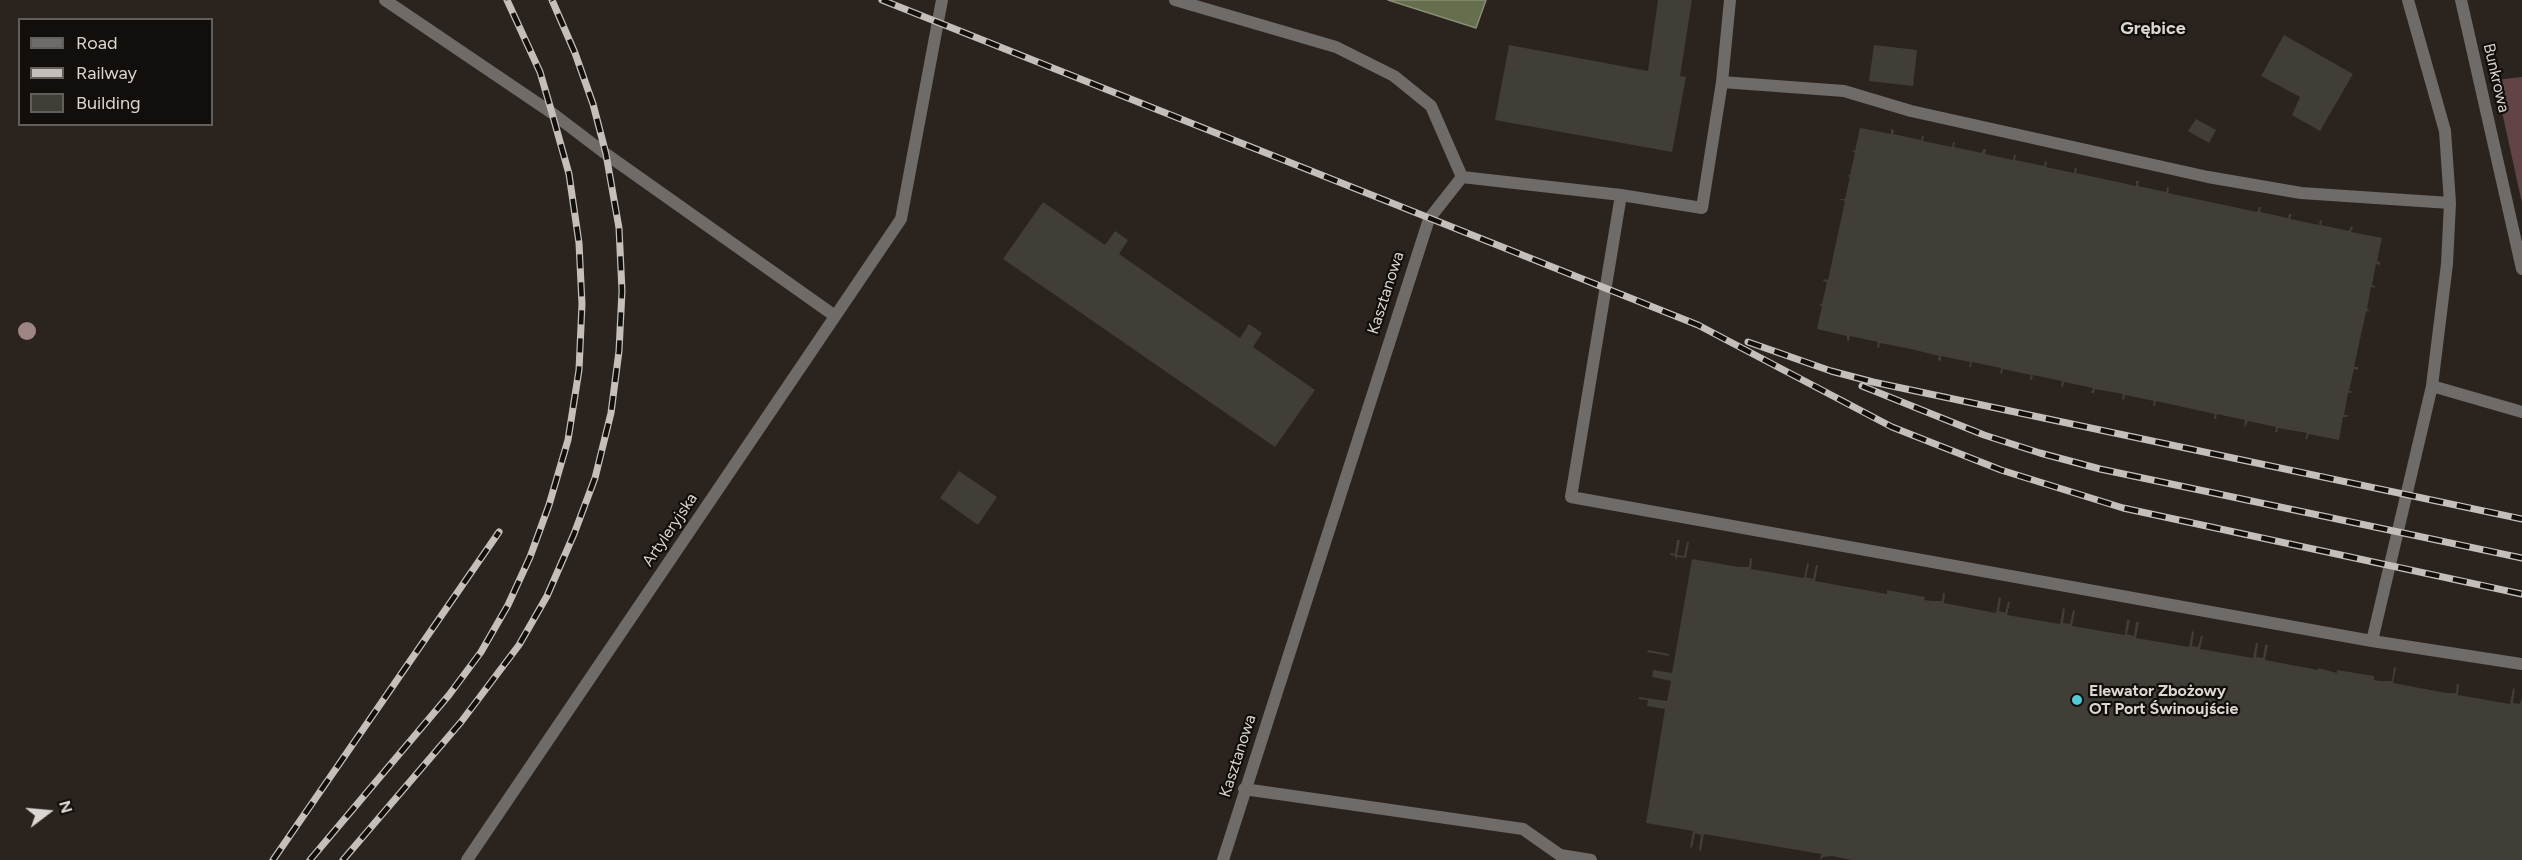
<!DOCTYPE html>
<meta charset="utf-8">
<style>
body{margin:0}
#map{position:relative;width:2522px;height:860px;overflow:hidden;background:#2b241e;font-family:Figtree,sans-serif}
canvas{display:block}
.legend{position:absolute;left:18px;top:18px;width:195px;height:108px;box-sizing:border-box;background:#110e0b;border:2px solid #625e5b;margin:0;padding:8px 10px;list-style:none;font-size:18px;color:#dbd6d2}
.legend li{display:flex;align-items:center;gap:12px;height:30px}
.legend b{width:30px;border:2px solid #625e5b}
.north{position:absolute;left:18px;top:782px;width:60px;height:60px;-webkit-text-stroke:4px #110e0b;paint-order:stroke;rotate:74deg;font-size:16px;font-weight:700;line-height:24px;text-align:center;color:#dbd6d2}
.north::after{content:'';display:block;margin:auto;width:21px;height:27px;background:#dbd6d2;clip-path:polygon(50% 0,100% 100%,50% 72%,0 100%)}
</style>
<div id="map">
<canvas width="2522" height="860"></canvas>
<ul class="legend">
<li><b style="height:8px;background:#6f6b69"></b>Road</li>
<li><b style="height:8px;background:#c5bfbb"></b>Railway</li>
<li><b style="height:16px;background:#403e36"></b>Building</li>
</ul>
<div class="north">N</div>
</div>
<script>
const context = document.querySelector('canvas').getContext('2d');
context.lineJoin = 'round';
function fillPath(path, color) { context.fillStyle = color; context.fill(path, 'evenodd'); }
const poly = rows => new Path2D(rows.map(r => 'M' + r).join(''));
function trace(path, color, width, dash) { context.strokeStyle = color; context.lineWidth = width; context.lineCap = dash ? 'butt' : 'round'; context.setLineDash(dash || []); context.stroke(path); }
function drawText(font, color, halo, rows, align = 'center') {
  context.font = font + ' Figtree,sans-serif'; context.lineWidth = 4.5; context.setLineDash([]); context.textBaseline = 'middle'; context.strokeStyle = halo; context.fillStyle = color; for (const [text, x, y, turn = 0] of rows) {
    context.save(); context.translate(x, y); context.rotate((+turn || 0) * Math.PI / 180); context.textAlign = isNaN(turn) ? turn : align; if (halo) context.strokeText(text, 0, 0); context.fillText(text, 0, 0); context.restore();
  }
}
fillPath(poly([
 [2522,77,2522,203,2495,80]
]), '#624346');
const water = poly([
 [1388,0,1486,0,1476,28,1388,0]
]);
fillPath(water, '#656f4d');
trace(water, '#888e75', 1.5);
fillPath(poly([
 [1658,0,1692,0,1680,76,1686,77,1672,152,1495,120,1509,45,1648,71],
 [2284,35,2353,74,2320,131,2292,115,2300,97,2261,76],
 [1874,45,1917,50,1913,86,1869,81],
 [2196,119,2216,130,2209,143,2188,131],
 [1860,128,1891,134,1891,129,1894,130,1893,134,1921,140,1922,136,1924,136,1923,141,1952,147,1953,142,1955,143,1954,147,1982,153,1983,149,1986,149,1985,154,2013,160,2014,155,2016,155,2015,160,2044,166,2045,161,2047,162,2046,167,2074,173,2075,168,2077,168,2076,173,2136,186,2136,181,2139,181,2138,186,2166,192,2167,187,2169,188,2168,193,2257,212,2259,207,2261,207,2260,212,2288,218,2289,214,2292,214,2290,219,2319,225,2320,220,2322,221,2321,225,2349,231,2351,226,2353,227,2351,232,2382,238,2377,261,2380,262,2380,265,2376,264,2372,285,2375,286,2375,288,2371,287,2367,309,2370,310,2366,312,2354,367,2358,367,2358,370,2354,369,2349,391,2355,392,2348,393,2344,415,2348,415,2347,417,2343,417,2339,440,2309,434,2307,439,2305,439,2307,433,2278,428,2277,432,2275,432,2276,427,2248,421,2244,429,2245,420,2217,414,2216,419,2214,419,2215,414,2156,401,2155,406,2153,406,2154,401,2125,395,2124,400,2122,399,2123,394,2095,389,2094,393,2091,393,2093,388,2064,382,2063,387,2061,386,2062,381,2033,375,2032,380,2030,380,2031,375,2003,369,2002,374,2000,373,2001,368,1972,362,1971,367,1969,367,1970,362,1941,356,1941,361,1938,360,1939,356,1911,349,1880,343,1879,348,1877,347,1878,342,1850,336,1849,341,1847,340,1847,336,1817,329,1822,306,1818,305,1822,304,1827,282,1823,281,1824,279,1828,280,1845,201,1839,199,1845,199,1850,177,1846,176,1850,175,1855,153,1851,150,1855,151],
 [1043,202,1105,245,1115,231,1128,240,1119,254,1240,338,1249,324,1262,333,1253,347,1315,390,1275,447,1003,259],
 [959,471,997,497,978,525,940,498],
 [1677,540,1680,540,1677,555,1684,556,1687,542,1689,542,1686,558,1677,557,1676,560,1675,556,1670,555,1670,553,1675,554],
 [1750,558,1752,559,1751,569,1804,578,1807,563,1809,564,1806,577,1813,579,1816,565,1818,565,1815,581,1887,594,1887,590,1925,597,1924,600,1932,601,1942,601,1943,593,1945,593,1944,603,1996,613,1999,597,2001,598,1999,611,2005,613,2008,602,2010,602,2007,615,2060,624,2063,608,2065,609,2063,623,2070,624,2073,610,2075,611,2072,626,2125,635,2127,620,2130,620,2127,634,2134,636,2136,622,2139,622,2136,638,2189,647,2192,631,2194,632,2192,646,2198,647,2201,636,2203,636,2200,649,2253,658,2256,643,2258,643,2256,657,2263,658,2265,645,2268,645,2265,660,2318,670,2318,668,2337,673,2337,670,2374,676,2374,680,2380,681,2392,681,2394,667,2396,668,2393,683,2446,693,2456,693,2457,684,2459,684,2458,695,2510,704,2513,688,2515,689,2513,703,2520,704,2522,697,2522,860,1852,860,1832,856,1823,857,1820,860,1821,854,1704,834,1701,851,1699,850,1701,835,1695,833,1692,848,1690,847,1693,831,1646,823,1665,709,1647,706,1648,700,1639,699,1639,697,1667,701,1671,681,1652,677,1653,670,1672,673,1692,559,1739,567,1749,567],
 [1648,650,1669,654,1669,656,1647,652]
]), '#403e36');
trace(poly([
 [385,0,552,113,606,154,835,316],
 [1175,0,1336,47,1394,76,1431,106,1462,177],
 [1722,82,1844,91,1911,111,2208,177,2301,193,2450,203],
 [1621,195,1571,497,2372,641,2522,664],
 [2432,386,2522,412],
 [2372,641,2432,386,2447,264,2450,203,2445,131,2408,0],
 [1244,789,1523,829,1560,855,1591,860],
 [467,860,901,219,942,0],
 [1223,860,1429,219,1462,177,1621,195,1702,208,1722,82,1730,0]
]), '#6f6b69', 12);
trace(poly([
 [2461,0,2522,269]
]), '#6f6b69', 12);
const rail = poly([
 [882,0,1698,325,1892,427,2001,470,2123,508,2522,594],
 [1748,342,1831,371,1873,382,2522,519],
 [1862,386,1984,435,2040,453,2100,469,2522,558],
 [273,860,499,532],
 [310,860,449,695,481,652,508,605,530,557,549,505,568,440,579,370,582,304,579,243,569,174,552,113,540,72,507,0],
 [343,860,461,722,519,645,547,596,574,534,595,478,611,413,619,351,622,291,619,228,606,154,593,104,575,53,552,0]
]);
trace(rail, '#c5bfbb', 7);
trace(rail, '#110e0b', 4.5, [14]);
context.fillStyle = '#9f8484';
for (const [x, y] of [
 [27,331]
]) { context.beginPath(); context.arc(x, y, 9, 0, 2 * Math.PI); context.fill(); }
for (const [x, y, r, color] of [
 [2077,700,6,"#52cbd7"]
]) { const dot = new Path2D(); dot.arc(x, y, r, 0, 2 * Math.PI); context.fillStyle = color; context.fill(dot); trace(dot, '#110e0b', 2); }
drawText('16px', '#dbd6d2', '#110e0b', [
 ["Bunkrowa",2496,78,77],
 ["Kasztanowa",1386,293,-72],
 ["Artyleryjska",670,530,-56],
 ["Kasztanowa",1238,756,-72]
]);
drawText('bold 16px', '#dbd6d2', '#110e0b', [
 ["Elewator Zbożowy",2089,691],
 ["OT Port Świnoujście",2089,709]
], 'left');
drawText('bold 18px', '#dbd6d2', '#110e0b', [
 ["Grębice",2153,29]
]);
</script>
